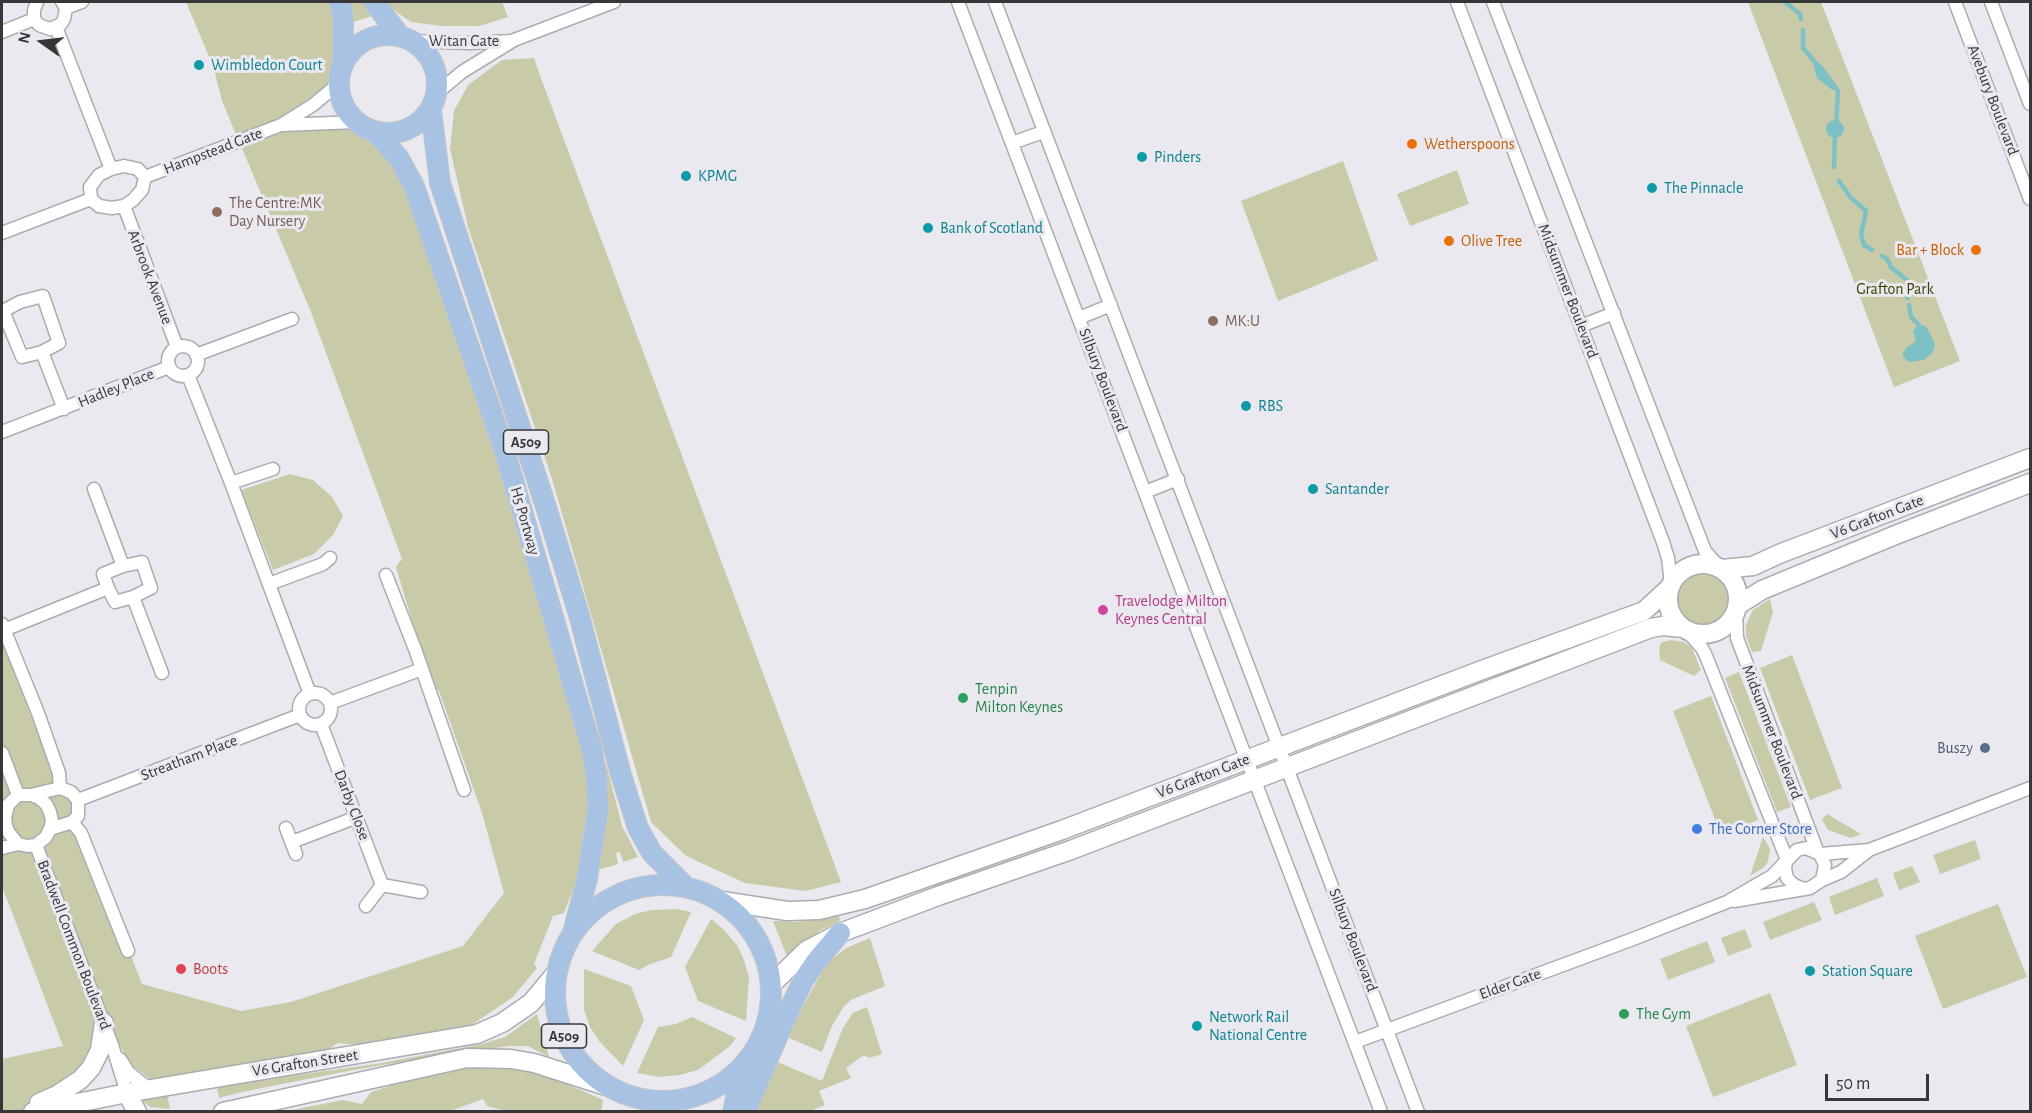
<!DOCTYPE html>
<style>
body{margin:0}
#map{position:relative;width:2032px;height:1113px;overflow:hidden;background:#eae9f0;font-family:"Alegreya Sans",sans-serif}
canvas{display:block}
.frame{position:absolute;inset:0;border:3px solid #37373a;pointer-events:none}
.north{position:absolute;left:12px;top:12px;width:60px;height:60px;-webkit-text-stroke:4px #eae9f0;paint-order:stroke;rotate:284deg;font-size:16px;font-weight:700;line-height:24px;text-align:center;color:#37373a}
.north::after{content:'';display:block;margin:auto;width:21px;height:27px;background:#37373a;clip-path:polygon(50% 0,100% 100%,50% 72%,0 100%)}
.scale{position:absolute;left:1825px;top:1074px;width:104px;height:27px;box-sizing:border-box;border:3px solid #37373a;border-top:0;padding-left:8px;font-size:18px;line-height:21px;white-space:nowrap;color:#37373a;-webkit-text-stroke:4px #eae9f0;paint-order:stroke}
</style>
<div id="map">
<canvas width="2032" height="1113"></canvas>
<div class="frame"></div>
<div class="north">N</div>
<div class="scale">50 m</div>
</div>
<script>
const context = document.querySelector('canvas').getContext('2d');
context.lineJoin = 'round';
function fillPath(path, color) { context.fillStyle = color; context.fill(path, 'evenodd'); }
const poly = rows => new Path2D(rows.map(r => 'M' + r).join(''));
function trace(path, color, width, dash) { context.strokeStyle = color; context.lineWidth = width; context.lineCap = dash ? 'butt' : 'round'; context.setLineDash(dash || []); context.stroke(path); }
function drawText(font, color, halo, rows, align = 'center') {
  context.font = font + ' "Alegreya Sans",sans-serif'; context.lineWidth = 6; context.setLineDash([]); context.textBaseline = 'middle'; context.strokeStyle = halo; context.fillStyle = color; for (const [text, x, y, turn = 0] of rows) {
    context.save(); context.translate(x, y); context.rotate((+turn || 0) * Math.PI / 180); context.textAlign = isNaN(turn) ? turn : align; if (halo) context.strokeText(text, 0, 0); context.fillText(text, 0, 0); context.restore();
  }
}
fillPath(poly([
 [186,2,340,2,343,63,338,84,283,124,356,122,374,131,398,157,499,437,585,754,588,810,578,877,564,913,553,916,534,964,537,968,513,997,451,1039,395,1048,337,1043,313,1063,162,1088,130,1064,119,1044,93,1046,100,1047,57,1095,21,1111,2,1111,2,1059,63,1046,2,886,2,624,142,984,241,1011,291,1002,463,946,504,893,482,813,439,691,430,681,396,567,402,559,311,312,222,101,213,66],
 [350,2,363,2,373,16,353,22],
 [385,2,502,2,508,17,479,26,442,26,411,22,388,6],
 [1748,2,1821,2,1960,361,1894,387],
 [534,58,538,70,841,882,806,891,745,883,686,856,651,822,552,479,468,227,450,149,454,111,468,85,502,60],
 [1343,161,1378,260,1278,301,1241,201],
 [1457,170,1469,204,1410,226,1397,194],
 [290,474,313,480,332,497,343,516,333,535,314,554,273,570,241,490],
 '1677 599a26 26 0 1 1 52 0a26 26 0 1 1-52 0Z',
 [1770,599,1773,612,1761,651,1752,652,1746,636,1746,625,1753,610],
 [1671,640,1684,642,1692,648,1701,670,1694,676,1660,660,1659,647,1662,642],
 [1792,655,1842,788,1810,800,1760,668],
 [1739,672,1791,807,1777,812,1725,678],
 [1711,696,1758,820,1721,835,1673,711],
 [606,763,622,826,638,857,623,862,620,852,616,853,618,864,598,870,605,821,601,764],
 [1827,814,1861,834,1851,838,1828,830,1822,819],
 [1763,837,1770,849,1768,862,1763,868,1750,876],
 [1975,840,1981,859,1940,874,1933,855],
 [1912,866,1920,882,1899,890,1893,873],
 [1877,878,1884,896,1835,915,1829,897],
 [1814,902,1822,920,1770,940,1763,922],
 [1998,904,2027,977,1943,1009,1915,936],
 [677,909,691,912,671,957,650,964,639,970,592,951,616,924,635,914,651,910],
 [839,916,840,921,821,930,803,944,788,959,773,921,797,922],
 [711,919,723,929,737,945,744,960,749,978,746,1021,698,1001,685,967],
 [1745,929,1752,947,1728,956,1721,938],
 [870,938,885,986,851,1000,844,1006,832,1026,822,1052,789,1038,796,1020,826,964,846,948],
 [1707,941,1715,962,1668,980,1660,959],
 [584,969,631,986,644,1020,623,1066,599,1041,590,1027,584,1010],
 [1770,993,1797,1065,1713,1097,1686,1026],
 [867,1007,882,1054,869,1058,864,1055,846,1068,851,1078,819,1091,825,1105,810,1111,752,1112,773,1060,822,1081,843,1028,853,1013],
 [537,1014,549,1057,528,1046,510,1046,429,1057,348,1071,242,1092,219,1098,217,1086,376,1064,482,1044,505,1037],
 [692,1017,736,1038,729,1047,698,1070,679,1075,659,1077,637,1073,658,1027,676,1024],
 [511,1059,603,1100,601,1112,506,1111,487,1106,483,1099,450,1111,282,1112,343,1100,362,1104,371,1092,390,1086,412,1070],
 [167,1094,170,1109,150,1107,140,1099]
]), '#c8caa8');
fillPath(poly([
 [1815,63,1819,63,1824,68,1837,86,1838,91,1831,89,1817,78,1814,67],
 '1826 129a9 9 0 1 1 18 0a9 9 0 1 1-18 0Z',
 [1918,324,1925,326,1928,330,1934,341,1935,346,1932,353,1924,360,1909,362,1903,357,1903,353,1907,347,1916,341,1913,331]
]), '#7dc1c4');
trace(poly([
 [1785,2,1800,14,1801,19],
 [1803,30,1803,48,1819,67],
 [1835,87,1838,91,1836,126],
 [1834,167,1835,134],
 [1839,181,1851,198,1866,211,1861,235,1864,245,1872,250],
 [1882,256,1887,259,1891,267,1908,281,1907,298],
 [1909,305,1911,317,1918,324]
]), '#7dc1c4', 4.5);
const street = poly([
 [37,2,34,10,34,19,39,25,50,29,61,24,64,19,66,8,62,2],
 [958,2,1381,1112],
 [995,2,1418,1112],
 [1457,2,1663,542,1668,558,1671,583],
 [1493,2,1705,551,1719,567],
 [1955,2,2030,199],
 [1991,2,2030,104],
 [66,8,82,2],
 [56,27,111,169],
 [2,32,34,19],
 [413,41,469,43,511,41],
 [437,93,462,72,514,40,614,2],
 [283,125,356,122],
 [1012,143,1043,132],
 [124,166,138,169,145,177,142,190,133,200,124,206,112,208,99,206,91,199,90,187,99,175,111,169,124,166],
 [145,177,281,125,313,105,338,84],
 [124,206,177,347],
 [2,233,91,199],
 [1079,318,1111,305],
 [1581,326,1614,313],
 '168 361a15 15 0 1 1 30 0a15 15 0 1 1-30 0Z',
 [42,352,59,343,43,296,20,302,3,311,22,357,42,352,64,409],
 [196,355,292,319],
 [188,375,231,483,310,694],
 [2,432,169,367],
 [231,483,273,469],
 [94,489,123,566],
 [1145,492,1178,479],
 [386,575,415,649,464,790],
 [269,584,323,564,330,558],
 [133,597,162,673],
 [1736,610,1737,638,1818,853],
 [2,624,38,713,59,773,60,788],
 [1685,629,1702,648,1706,656,1787,860],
 [4,630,108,588,103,574,123,566,142,562,151,588,133,597,115,602,108,588],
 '299 709a16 16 0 1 1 32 0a16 16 0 1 1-32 0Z',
 [330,703,422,669],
 [321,724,382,885],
 [2,753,18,795],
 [18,795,31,795,39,798,46,804,50,812,52,821,50,829,46,837,36,845,27,846,18,844,9,833,6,826,5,818,8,805,18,795],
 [31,795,60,788,71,792,78,800,78,816,72,822,50,829],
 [78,800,300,715],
 [72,822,81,833,128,951],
 [286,828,296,854],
 [292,842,357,817],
 [36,845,112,1045,127,1093],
 [2,848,18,844],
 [1820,854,1869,850],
 [1786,862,1785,869,1787,878,1794,885,1804,889],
 [1734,901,1810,888,1822,880,1841,872,1869,850,2030,788],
 [366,906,382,885,421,892],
 [1355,1042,1633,939,1727,902,1772,876,1797,850,1806,848,1820,854,1825,865,1822,880],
 [120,1059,128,1072,150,1090]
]);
const secondary = poly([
 '1668 599a35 35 0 1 1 70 0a35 35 0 1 1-70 0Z',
 [1722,569,1753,566,1779,554,2030,458],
 [1737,606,1762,590,1898,534,2030,483],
 [722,901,787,911,819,910,865,899,1062,830,1482,670,1644,611,1669,588],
 [771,985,807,950,840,933,938,896,1071,850,1651,628,1663,626,1683,628],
 [127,1093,137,1112],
 [39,1103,57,1095,80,1080,91,1068,100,1050,104,1023],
 [33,1112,127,1093,477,1034,502,1023,531,1003,556,973],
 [223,1112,467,1058,511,1059,534,1063,603,1085]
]);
const primary = poly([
 [340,2,343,17,343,63],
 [374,2,399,35],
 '339 84a49 49 0 1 1 98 0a49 49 0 1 1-98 0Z',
 [431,110,440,183,546,507,579,615,621,775,638,828,652,853,684,885],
 [374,131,398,157,414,186,504,449,592,750,597,781,598,809,587,879,574,929],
 '555 993a108 108 0 1 1 216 0a108 108 0 1 1-216 0Z',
 [733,1112,743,1066],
 [745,1112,785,1019,803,981,815,963,840,933]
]);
trace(street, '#acabb2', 15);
trace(secondary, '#acabb2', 21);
trace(primary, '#c7c7c8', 22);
trace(street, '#fff', 12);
trace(secondary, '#fff', 18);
trace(primary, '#a7c2e3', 20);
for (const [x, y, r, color] of [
 [199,65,6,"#0f9aa8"],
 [1412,144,6,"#e8710a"],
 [1142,157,6,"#0f9aa8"],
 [686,176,6,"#0f9aa8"],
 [1652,188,6,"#0f9aa8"],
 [217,212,6,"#8d6e63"],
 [928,228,6,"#0f9aa8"],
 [1449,241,6,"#e8710a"],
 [1976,250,6,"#e8710a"],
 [1213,321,6,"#8d6e63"],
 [1246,406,6,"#0f9aa8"],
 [1313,489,6,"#0f9aa8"],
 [1103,610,6,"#d1479c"],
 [963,698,6,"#2e9e5b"],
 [1985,748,6,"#5c6f8a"],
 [1697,829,6,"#3f7fe0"],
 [181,969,6,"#e0444e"],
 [1810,971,6,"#0f9aa8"],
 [1624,1014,6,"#2e9e5b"],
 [1197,1026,6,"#0f9aa8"]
]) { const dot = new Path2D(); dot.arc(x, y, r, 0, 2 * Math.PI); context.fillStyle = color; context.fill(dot); trace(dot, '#eae9f0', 2); }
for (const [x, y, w] of [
 [526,442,45],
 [564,1036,45]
]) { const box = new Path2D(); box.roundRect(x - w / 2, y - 12, w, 24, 4.5); context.fillStyle = '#eae9f0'; context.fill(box); trace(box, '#37373a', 1.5); }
drawText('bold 15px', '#37373a', null, [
 ["A509",526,442],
 ["A509",564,1036]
]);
drawText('16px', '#37373a', '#eae9f0', [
 ["Witan Gate",464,41],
 ["Avebury Boulevard",1993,100,69],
 ["Hampstead Gate",213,151,-21],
 ["Arbrook Avenue",150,277,69],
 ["Midsummer Boulevard",1568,291,69],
 ["Silbury Boulevard",1103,380,69],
 ["Hadley Place",116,388,-22],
 ["V6 Grafton Gate",1877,517,-21],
 ["H5 Portway",525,521,74],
 ["Midsummer Boulevard",1772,732,69],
 ["Streatham Place",189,758,-21],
 ["V6 Grafton Gate",1203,776,-21],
 ["Darby Close",352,805,69],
 ["Silbury Boulevard",1353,940,69],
 ["Bradwell Common Boulevard",74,945,69],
 ["Elder Gate",1510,984,-20],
 ["V6 Grafton Street",305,1063,-9]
]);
drawText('16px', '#0d838f', '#eae9f0', [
 ["Wimbledon Court",211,65],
 ["Pinders",1154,157],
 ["KPMG",698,176],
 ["The Pinnacle",1664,188],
 ["Bank of Scotland",940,228],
 ["RBS",1258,406],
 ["Santander",1325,489],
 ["Station Square",1822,971],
 ["Network Rail",1209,1017],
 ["National Centre",1209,1035]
], 'left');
drawText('16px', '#c56008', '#eae9f0', [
 ["Wetherspoons",1424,144],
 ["Olive Tree",1461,241],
 ["Bar + Block",1964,250,"right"]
], 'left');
drawText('16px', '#785e54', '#eae9f0', [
 ["The Centre:MK",229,203],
 ["Day Nursery",229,221],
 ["MK:U",1225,321]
], 'left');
drawText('16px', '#404000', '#eae9f0', [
 ["Grafton Park",1895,289]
]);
drawText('16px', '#b23c85', '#eae9f0', [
 ["Travelodge Milton",1115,601],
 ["Keynes Central",1115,619]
], 'left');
drawText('16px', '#27864d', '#eae9f0', [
 ["Tenpin",975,689],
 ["Milton Keynes",975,707],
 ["The Gym",1636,1014]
], 'left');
drawText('16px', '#4e5e75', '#eae9f0', [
 ["Buszy",1973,748]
], 'right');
drawText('16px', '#366cbe', '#eae9f0', [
 ["The Corner Store",1709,829]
], 'left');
drawText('16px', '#be3a42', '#eae9f0', [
 ["Boots",193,969]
], 'left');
</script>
